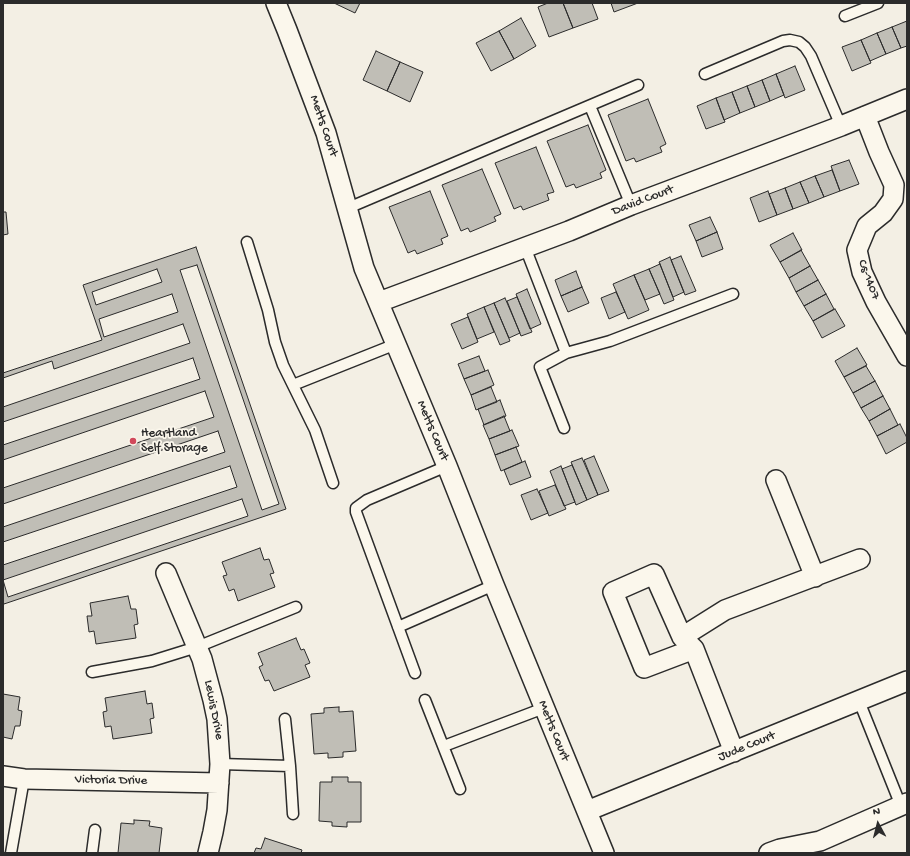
<!DOCTYPE html>
<style>
body{margin:0}
#map{position:relative;width:910px;height:856px;overflow:hidden;background:#f3efe4;font-family:"Gochi Hand",sans-serif}
canvas{display:block}
.frame{position:absolute;inset:0;border:4px solid #2b2b2b;pointer-events:none}
.north{position:absolute;left:858px;top:804px;width:40px;height:40px;-webkit-text-stroke:3px #fbf7ec;paint-order:stroke;rotate:353deg;font-size:11px;font-weight:700;line-height:16px;text-align:center;color:#2b2b2b}
.north::after{content:'';display:block;margin:auto;width:14px;height:18px;background:#2b2b2b;clip-path:polygon(50% 0,100% 100%,50% 72%,0 100%)}
</style>
<div id="map">
<canvas width="910" height="856"></canvas>
<div class="frame"></div>
<div class="north">N</div>
</div>
<script>
const context = document.querySelector('canvas').getContext('2d');
context.lineJoin = 'round';
function fillPath(path, color) { context.fillStyle = color; context.fill(path, 'evenodd'); }
const poly = rows => new Path2D(rows.map(r => 'M' + r).join(''));
function trace(path, color, width, dash) { context.strokeStyle = color; context.lineWidth = width; context.lineCap = dash ? 'butt' : 'round'; context.setLineDash(dash || []); context.stroke(path); }
function drawText(font, color, halo, rows, align = 'center') {
  context.font = font + ' "Gochi Hand",sans-serif'; context.lineWidth = 3.5; context.setLineDash([]); context.textBaseline = 'middle'; context.strokeStyle = halo; context.fillStyle = color; for (const [text, x, y, turn = 0] of rows) {
    context.save(); context.translate(x, y); context.rotate((+turn || 0) * Math.PI / 180); context.textAlign = isNaN(turn) ? turn : align; if (halo) context.strokeText(text, 0, 0); context.fillText(text, 0, 0); context.restore();
  }
}
const building = poly([
 [334,3,360,3,355,13,334,3],
 [548,3,563,3,573,28,549,37,538,7,548,3],
 [563,3,592,3,598,19,573,28,563,3],
 [611,3,638,3,614,12,611,3],
 [521,18,536,46,514,59,499,31,521,18],
 [907,21,907,46,901,48,892,27,907,21],
 [892,27,901,48,886,54,877,33,892,27],
 [499,31,514,59,491,71,476,43,499,31],
 [877,33,886,54,870,61,861,40,877,33],
 [861,40,871,63,852,71,842,47,861,40],
 [376,51,400,62,387,91,363,80,376,51],
 [400,62,423,72,410,102,387,91,400,62],
 [795,66,805,90,785,98,776,74,795,66],
 [776,74,784,95,770,101,762,80,776,74],
 [762,80,770,101,755,107,747,86,762,80],
 [747,86,755,107,740,113,732,92,747,86],
 [732,92,740,113,724,120,716,98,732,92],
 [716,98,725,122,706,129,697,106,716,98],
 [648,99,666,144,660,147,662,152,636,162,634,158,626,161,608,115,648,99],
 [588,125,606,170,600,173,602,178,576,188,574,184,566,187,547,141,588,125],
 [536,147,554,192,547,194,549,200,523,210,521,206,514,209,495,163,536,147],
 [849,160,859,184,840,191,831,166,849,160],
 [482,169,501,214,494,217,496,221,470,232,468,228,461,231,442,185,482,169],
 [832,170,840,191,824,197,815,176,832,170],
 [815,176,824,197,809,203,800,182,815,176],
 [800,182,809,203,793,209,785,188,800,182],
 [785,188,793,209,777,215,769,194,785,188],
 [430,191,448,236,441,239,443,244,417,254,415,250,408,253,389,207,430,191],
 [768,191,777,215,759,222,750,198,768,191],
 [3,212,6,212,8,234,3,235,3,212],
 [710,217,717,232,696,241,689,225,710,217],
 [717,232,723,249,702,257,696,241,717,232],
 [793,233,802,250,780,262,770,245,793,233],
 [196,247,286,509,4,604,3,601,3,373,102,340,83,285,196,247],
 [801,250,810,266,789,278,780,262,801,250],
 [681,256,696,291,685,295,671,260,681,256],
 [670,257,684,292,673,297,659,262,670,257],
 [660,264,674,300,664,304,649,269,660,264],
 [197,265,279,504,262,510,180,270,197,265],
 [810,266,818,280,796,292,789,278,810,266],
 [157,269,162,282,96,305,92,292,157,269],
 [649,269,660,294,645,300,634,275,649,269],
 [576,271,582,287,561,296,555,280,576,271],
 [634,275,649,310,628,319,613,284,634,275],
 [818,280,826,294,804,306,796,292,818,280],
 [582,287,589,303,568,312,561,296,582,287],
 [527,289,541,324,530,329,516,294,527,289],
 [616,292,625,312,609,319,601,298,616,292],
 [172,294,178,312,104,337,99,319,172,294],
 [826,294,834,309,813,321,804,306,826,294],
 [517,297,532,332,521,336,507,301,517,297],
 [505,298,520,333,509,338,494,303,505,298],
 [494,303,510,341,500,345,484,307,494,303],
 [484,307,494,332,477,339,467,314,484,307],
 [835,309,845,326,822,338,813,321,835,309],
 [468,317,478,342,462,349,451,324,468,317],
 [183,324,190,343,3,407,3,378,52,361,54,369,183,324],
 [857,348,867,365,844,377,835,361,857,348],
 [479,356,485,371,464,379,458,364,479,356],
 [193,358,200,379,3,445,3,422,193,358],
 [866,366,875,381,853,393,844,377,866,366],
 [488,370,494,385,471,395,464,379,488,370],
 [875,381,883,396,861,408,853,393,875,381],
 [491,387,497,402,476,410,471,395,491,387],
 [205,391,214,417,3,488,3,460,205,391],
 [883,396,890,409,869,421,861,408,883,396],
 [500,400,506,416,484,425,478,409,500,400],
 [890,409,898,425,877,436,869,421,890,409],
 [504,416,510,431,489,439,483,425,504,416],
 [900,424,907,438,907,442,886,454,877,436,900,424],
 [512,430,519,446,495,455,489,439,512,430],
 [218,431,225,452,3,527,3,504,218,431],
 [516,447,522,462,501,471,495,455,516,447],
 [594,456,609,491,598,495,584,460,594,456],
 [582,458,598,495,587,500,571,462,582,458],
 [525,461,531,477,510,485,504,470,525,461],
 [572,465,587,500,576,505,562,469,572,465],
 [230,466,237,487,3,565,3,542,230,466],
 [561,466,575,502,564,506,550,471,561,466],
 [555,485,566,509,549,516,539,491,555,485],
 [537,489,548,513,531,520,521,495,537,489],
 [242,499,248,516,8,597,3,580,242,499],
 [260,548,264,560,269,559,274,573,270,574,275,587,238,601,234,589,229,591,223,576,227,575,222,562,260,548],
 [128,596,131,609,136,609,138,624,134,625,136,638,96,644,94,631,89,632,87,616,92,616,90,603,128,596],
 [296,638,301,650,304,649,310,663,305,665,310,677,274,691,269,680,265,681,259,667,263,665,258,653,296,638],
 [145,691,147,704,152,703,154,718,150,719,152,733,113,739,111,726,105,727,103,712,107,711,105,698,145,691],
 [3,694,20,697,18,710,22,711,20,726,15,726,12,739,3,737,3,694],
 [339,707,339,712,353,711,356,751,343,752,343,757,328,758,328,753,314,754,311,714,324,713,324,708,339,707],
 [332,777,348,777,348,782,361,782,361,822,347,822,347,827,332,826,332,822,319,821,320,782,332,782,332,777],
 [134,820,150,821,149,826,162,828,159,853,118,853,121,823,134,824,134,820],
 [265,838,302,850,301,853,254,853,256,848,261,849,265,838]
]);
fillPath(building, '#c0beb6');
trace(building, '#2b2b2b', 1);
const lane = poly([
 [845,16,878,3],
 [705,74,783,41,790,40,799,42,805,47,811,56,841,126],
 [590,106,631,205],
 [348,208,638,85],
 [247,242,268,310,275,342,283,365,315,430,333,483],
 [525,247,566,353,540,367,564,428],
 [566,353,610,341,733,294],
 [293,385,396,344],
 [398,627,494,585],
 [92,672,152,661,197,647,296,607],
 [415,673,356,512,356,508,367,500,447,466],
 [425,700,460,789],
 [859,701,901,806],
 [444,746,544,708],
 [220,764,290,766,285,719],
 [290,766,293,814],
 [11,853,24,779],
 [92,853,95,830]
]);
const street = poly([
 [276,3,287,30,326,133,364,268,447,466,494,585,604,853],
 [865,116,879,152,894,185,893,199,883,213,867,226,857,250,862,272,876,302,907,356],
 [379,302,569,231,631,205,841,126,907,99],
 [776,480,815,577],
 [166,573,202,659,213,700,217,719,220,764,217,810,213,832,208,853],
 [682,637,654,574,613,592,644,668,694,649],
 [734,752,694,649,682,637,725,610,860,559],
 [3,776,24,779,219,783],
 [587,811,907,681],
 [769,853,780,849,820,841,907,803]
]);
trace(lane, '#2b2b2b', 13);
trace(street, '#2b2b2b', 22);
trace(lane, '#fbf7ec', 10);
trace(street, '#fbf7ec', 19);
for (const [x, y, r, color] of [
 [133,441,4,"#d1495b"]
]) { const dot = new Path2D(); dot.arc(x, y, r, 0, 2 * Math.PI); context.fillStyle = color; context.fill(dot); trace(dot, '#fbf7ec', 1.5); }
drawText('13px', '#2b2b2b', '#fbf7ec', [
 ["Metts Court",323,126,71],
 ["David Court",643,201,-21],
 ["Cs-1407",868,280,69],
 ["Metts Court",432,431,67],
 ["Lewis Drive",213,710,79],
 ["Metts Court",553,731,68],
 ["Jude Court",747,747,-22],
 ["Victoria Drive",111,781,1]
]);
drawText('13px', '#2b2b2b', '#fbf7ec', [
 ["Heartland",141,434],
 ["Self Storage",141,449]
], 'left');
</script>
